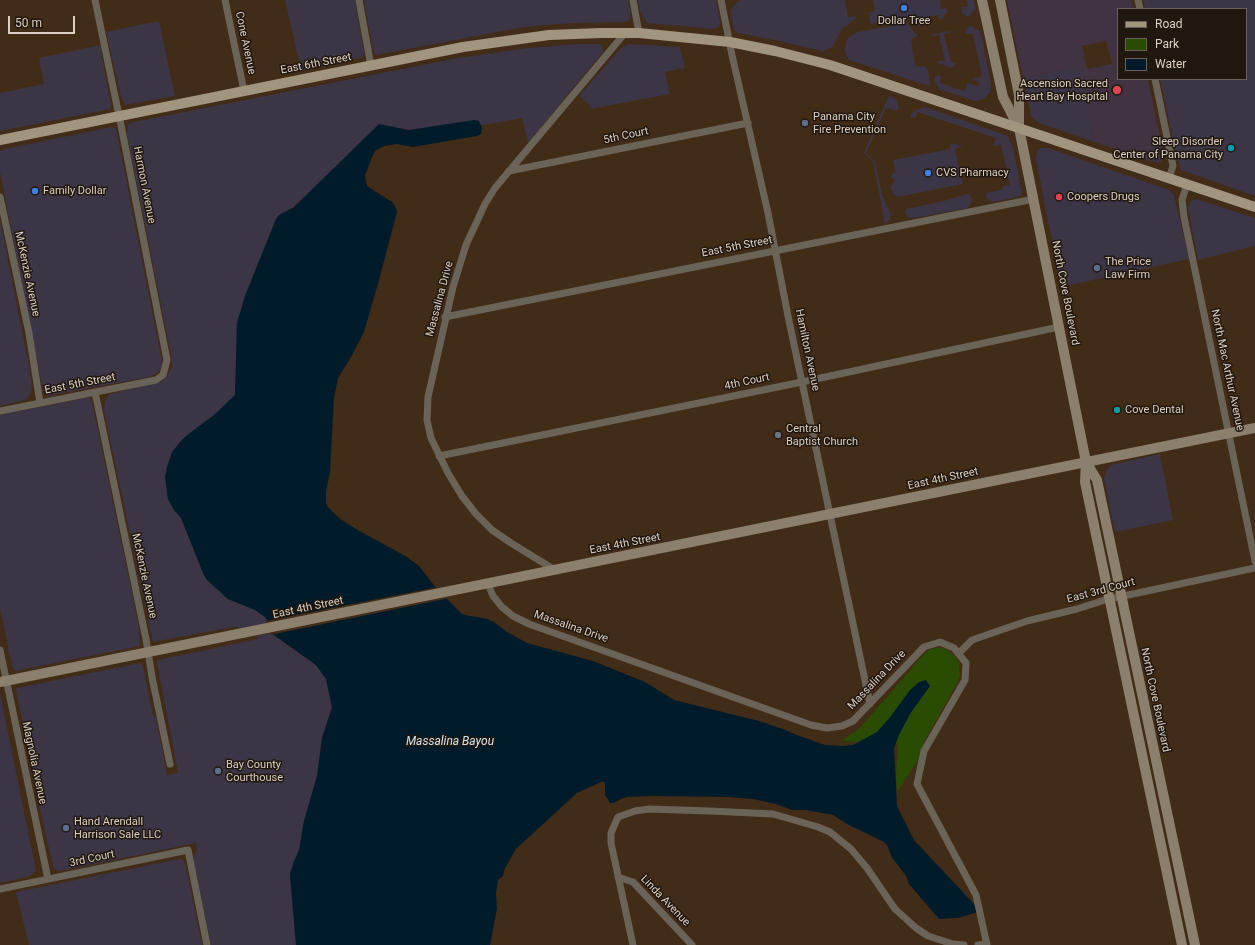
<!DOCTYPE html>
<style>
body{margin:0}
#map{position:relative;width:1255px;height:945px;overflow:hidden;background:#412c18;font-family:Roboto,sans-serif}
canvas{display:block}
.legend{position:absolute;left:1117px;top:8px;width:130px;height:72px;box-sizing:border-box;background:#20170e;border:1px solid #6c6157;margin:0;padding:5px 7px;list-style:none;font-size:12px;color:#ddd0c4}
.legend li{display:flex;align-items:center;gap:8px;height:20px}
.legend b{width:20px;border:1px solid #6c6157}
.scale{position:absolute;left:8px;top:16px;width:67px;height:18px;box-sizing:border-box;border:2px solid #ddd0c4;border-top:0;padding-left:5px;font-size:12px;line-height:14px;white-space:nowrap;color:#ddd0c4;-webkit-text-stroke:3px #20170e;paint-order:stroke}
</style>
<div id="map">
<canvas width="1255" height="945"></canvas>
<ul class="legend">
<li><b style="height:5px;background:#a2957d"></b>Road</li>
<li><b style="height:11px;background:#2a4c00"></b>Park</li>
<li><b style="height:11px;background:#001c2a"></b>Water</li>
</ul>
<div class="scale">50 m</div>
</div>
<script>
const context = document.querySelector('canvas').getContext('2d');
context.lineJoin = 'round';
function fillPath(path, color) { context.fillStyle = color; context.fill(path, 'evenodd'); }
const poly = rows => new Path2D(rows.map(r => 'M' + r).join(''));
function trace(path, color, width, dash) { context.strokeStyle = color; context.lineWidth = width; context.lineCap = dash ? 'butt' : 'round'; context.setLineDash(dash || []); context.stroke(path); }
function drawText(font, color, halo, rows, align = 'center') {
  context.font = font + ' Roboto,sans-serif'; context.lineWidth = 3; context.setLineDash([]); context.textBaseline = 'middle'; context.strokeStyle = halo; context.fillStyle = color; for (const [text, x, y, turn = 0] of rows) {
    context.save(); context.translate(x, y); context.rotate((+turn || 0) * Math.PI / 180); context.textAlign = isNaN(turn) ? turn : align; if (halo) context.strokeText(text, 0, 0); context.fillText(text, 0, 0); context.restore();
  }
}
fillPath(poly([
 [285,0,355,0,364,53,363,57,301,70],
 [364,0,628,0,631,13,630,19,626,22,573,23,524,27,376,55,373,50],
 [638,0,716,0,720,21,720,25,718,27,714,29,648,23,645,20,640,11],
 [741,0,845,0,848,17,856,16,857,18,843,28,832,47,823,51,848,59,845,52,845,47,848,38,852,35,858,32,907,23,917,35,916,37,911,39,916,67,924,66,928,69,930,86,939,89,934,80,936,76,939,75,941,77,940,83,964,91,968,83,978,86,980,83,972,79,982,76,973,34,967,34,965,31,968,27,972,26,981,32,975,8,971,15,968,16,963,15,961,10,962,7,968,6,966,0,974,0,991,84,991,91,984,99,975,101,822,51,779,41,738,33,734,29,730,11,733,6],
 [873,0,940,0,941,9,946,8,948,11,942,20,939,19,938,15,920,18,921,25,920,27,911,20,905,17,871,24,868,13,875,11],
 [1143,0,1255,0,1255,196,1181,170,1177,158,1160,79,1246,79,1246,9,1145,9],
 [159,21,175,96,125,105,121,97,106,32],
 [950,31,951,32,944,34,951,62,955,62,956,63,955,66,952,68,938,63,939,61,945,60,939,35,931,36,932,34],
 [577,44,600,44,602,46,603,52,528,143,522,118,399,141,397,127,298,202,294,207,279,215,276,219,245,296,237,323,235,395,216,414,186,436,180,442,170,457,167,467,165,477,168,499,174,510,181,518,203,573,207,580,228,599,255,610,265,617,269,623,244,628,233,627,153,642,104,411,105,401,110,394,160,382,167,377,172,367,171,355,127,134,128,125,129,123,458,58,528,48],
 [629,44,680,47,685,68,665,72,670,94,591,109,589,104,579,96,621,48],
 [100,45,111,106,110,109,0,131,0,93,44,84,39,58],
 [1078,67,1086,102,1094,142,1039,123,1036,121,1031,115,1025,87,1023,78],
 [889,95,897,101,899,109,896,111,886,108,866,153,875,161,882,195,891,214,890,220,885,224,873,161,864,153],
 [925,107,1008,136,1013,147,1022,193,1021,195,1018,197,993,202,989,200,986,197,986,193,1003,189,1003,186,1010,185,1001,145,993,146,996,138,918,112,915,118,911,117,911,114,916,110],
 [112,127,116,129,117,133,161,357,162,367,157,373,149,377,47,396,44,393,42,385,0,172,0,151,4,149],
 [950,143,963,146,955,149,963,184,898,197,893,194,890,185,892,185,895,180,890,177,893,173,896,172,893,160,950,149],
 [1041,148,1048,148,1169,190,1174,195,1189,259,1061,287,1036,159,1037,152],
 [966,194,970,195,972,200,970,205,967,208,914,218,908,217,905,212,906,209,944,201],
 [1196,199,1255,218,1255,246,1198,260,1188,208,1190,202],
 [0,220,29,366,32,388,30,395,25,400,0,406],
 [86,398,89,398,92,402,138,622,140,643,139,646,135,647,16,671,12,666,0,607,0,415],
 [1160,454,1173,520,1115,532,1104,478,1106,471,1111,465],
 [271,633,316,665,326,679,332,707,322,738,317,776,304,821,299,850,290,879,296,945,211,945,193,858,197,851,196,843,60,871,54,869,46,836,16,690,17,688,140,663,143,666,153,716,156,718,167,775,178,773,157,662,158,660,258,639,257,636],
 [0,693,36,871,30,876,0,883],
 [180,859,183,860,185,863,202,945,29,945,16,892]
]), '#3c3545');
fillPath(poly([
 [1007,0,1131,0,1133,9,1118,9,1118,79,1148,79,1164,156,1162,161,1157,163,1094,142,1078,67,1023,78],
 [1106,41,1112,64,1087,69,1082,46]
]), '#413342');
fillPath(poly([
 [934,648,944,648,955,656,959,663,960,676,956,685,924,742,917,762,897,792,896,774,898,747,894,738,867,743,836,740,843,740,860,728,926,652]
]), '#2a4c00');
fillPath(poly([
 [474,120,479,121,482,128,481,134,477,136,413,147,397,144,384,146,375,151,372,157,365,176,367,186,392,202,395,206,397,212,379,280,364,332,351,357,338,378,334,398,330,472,326,492,326,503,328,507,339,518,356,529,407,557,419,566,437,589,461,613,465,615,487,619,494,622,507,632,527,643,593,661,645,682,674,700,759,721,783,729,797,735,825,745,843,746,853,745,877,732,891,716,910,690,919,682,926,680,930,686,910,714,899,735,894,748,897,806,914,840,975,905,978,912,958,918,939,919,909,884,906,876,891,856,888,847,884,842,847,824,833,815,806,810,792,810,776,804,753,799,727,797,651,796,627,797,621,799,614,803,610,803,605,795,605,784,604,782,601,782,577,793,516,849,505,868,503,876,498,880,496,893,497,909,490,945,296,945,290,874,294,861,299,850,304,821,317,776,322,738,332,707,326,679,316,665,271,633,269,623,265,617,255,610,228,599,207,580,203,573,181,518,174,510,168,499,165,477,167,467,172,452,180,442,186,436,215,414,235,395,237,323,245,296,276,219,279,215,294,207,379,124,409,130]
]), '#001c2a');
fillPath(poly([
 [438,587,450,598,270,635,266,621]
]), '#412c18');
trace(poly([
 [225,0,244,91],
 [359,0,371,66],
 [633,0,639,33],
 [721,0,732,55,768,213,788,316,870,704],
 [1138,0,1140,9],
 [1155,79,1173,166,1169,178],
 [509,171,748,123],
 [1187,184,1182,200,1184,217,1255,561],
 [0,197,29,333,40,403],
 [445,317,1034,199],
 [95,392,146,639,152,677,170,764],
 [0,411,156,380,163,375,167,360,122,130,95,0],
 [439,456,802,382,1059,327],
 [555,570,511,543,492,530,476,514,462,496,448,473,431,438,427,420,428,397,453,287,466,245,485,204,495,188,625,33],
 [488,584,493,596,502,607,513,616,529,624,811,725,827,728,842,726,853,721,924,647,940,642,954,648,966,663,965,680,924,751,917,784,976,895,987,945],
 [0,650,48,879],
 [959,653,972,640,1027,621,1077,609,1105,600,1255,568],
 [618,877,633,882,692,945],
 [0,889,188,850,207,945],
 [633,945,611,843,611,833,618,817,635,811,649,809,710,811,773,814,818,827,830,832,851,849,867,868,895,909,916,928,928,936,953,944,964,945],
 [978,945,987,944]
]), '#6a6458', 7);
trace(poly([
 [982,0,1003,97,1018,126],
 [1000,0,1019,95,1019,128,1086,462,1085,482,1182,945],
 [1086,462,1097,480,1195,945],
 [0,682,1255,428]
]), '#8a806d', 10);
trace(poly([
 [0,140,463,47,549,35,601,33,639,33,730,42,775,51,830,65,1255,207]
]), '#a2957d', 10);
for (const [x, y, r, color] of [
 [904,8,4,"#3f7fe0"],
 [1117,90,5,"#e0444e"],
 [805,123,4,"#5c6f8a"],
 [1231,148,4,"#0f9aa8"],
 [928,173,4,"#3f7fe0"],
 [35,191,4,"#3f7fe0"],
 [1059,197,4,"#e0444e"],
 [1097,268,4,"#5c6f8a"],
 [1117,410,4,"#0f9aa8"],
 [778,435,4,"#6b7280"],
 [218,771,4,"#5c6f8a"],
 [66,828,4,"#5c6f8a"]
]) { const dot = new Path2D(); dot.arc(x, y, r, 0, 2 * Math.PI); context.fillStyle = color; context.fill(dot); trace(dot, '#20170e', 1.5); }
drawText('11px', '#ddd0c4', '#20170e', [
 ["Dollar Tree",904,21,"center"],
 ["Ascension Sacred",1108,84,"right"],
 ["Heart Bay Hospital",1108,97,"right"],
 ["Panama City",813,117],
 ["Fire Prevention",813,130],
 ["Sleep Disorder",1223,142,"right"],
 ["Center of Panama City",1223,155,"right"],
 ["CVS Pharmacy",936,173],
 ["Family Dollar",43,191],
 ["Coopers Drugs",1067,197],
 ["The Price",1105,262],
 ["Law Firm",1105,275],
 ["Cove Dental",1125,410],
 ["Central",786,429],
 ["Baptist Church",786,442],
 ["Bay County",226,765],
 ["Courthouse",226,778],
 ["Hand Arendall",74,822],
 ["Harrison Sale LLC",74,835]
], 'left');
drawText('11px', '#ddd0c4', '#20170e', [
 ["Cone Avenue",245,43,78],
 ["East 6th Street",316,64,-11],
 ["5th Court",626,136,-12],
 ["Harmon Avenue",144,185,79],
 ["East 5th Street",737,247,-11],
 ["McKenzie Avenue",27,274,78],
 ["North Cove Boulevard",1065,293,79],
 ["Massalina Drive",440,299,-75],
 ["Hamilton Avenue",807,350,78],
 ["North Mac Arthur Avenue",1227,370,78],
 ["4th Court",747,382,-12],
 ["East 5th Street",80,384,-11],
 ["East 4th Street",943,479,-12],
 ["East 4th Street",625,544,-11],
 ["McKenzie Avenue",144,576,78],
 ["East 3rd Court",1101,591,-15],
 ["East 4th Street",308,608,-12],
 ["Massalina Drive",571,627,19],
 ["Massalina Drive",877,680,-46],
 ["North Cove Boulevard",1155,700,78],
 ["Magnolia Avenue",34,763,78],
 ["3rd Court",92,859,-12],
 ["Linda Avenue",665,901,46]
]);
drawText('italic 12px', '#cde4f0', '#20170e', [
 ["Massalina Bayou",450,742]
]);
</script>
